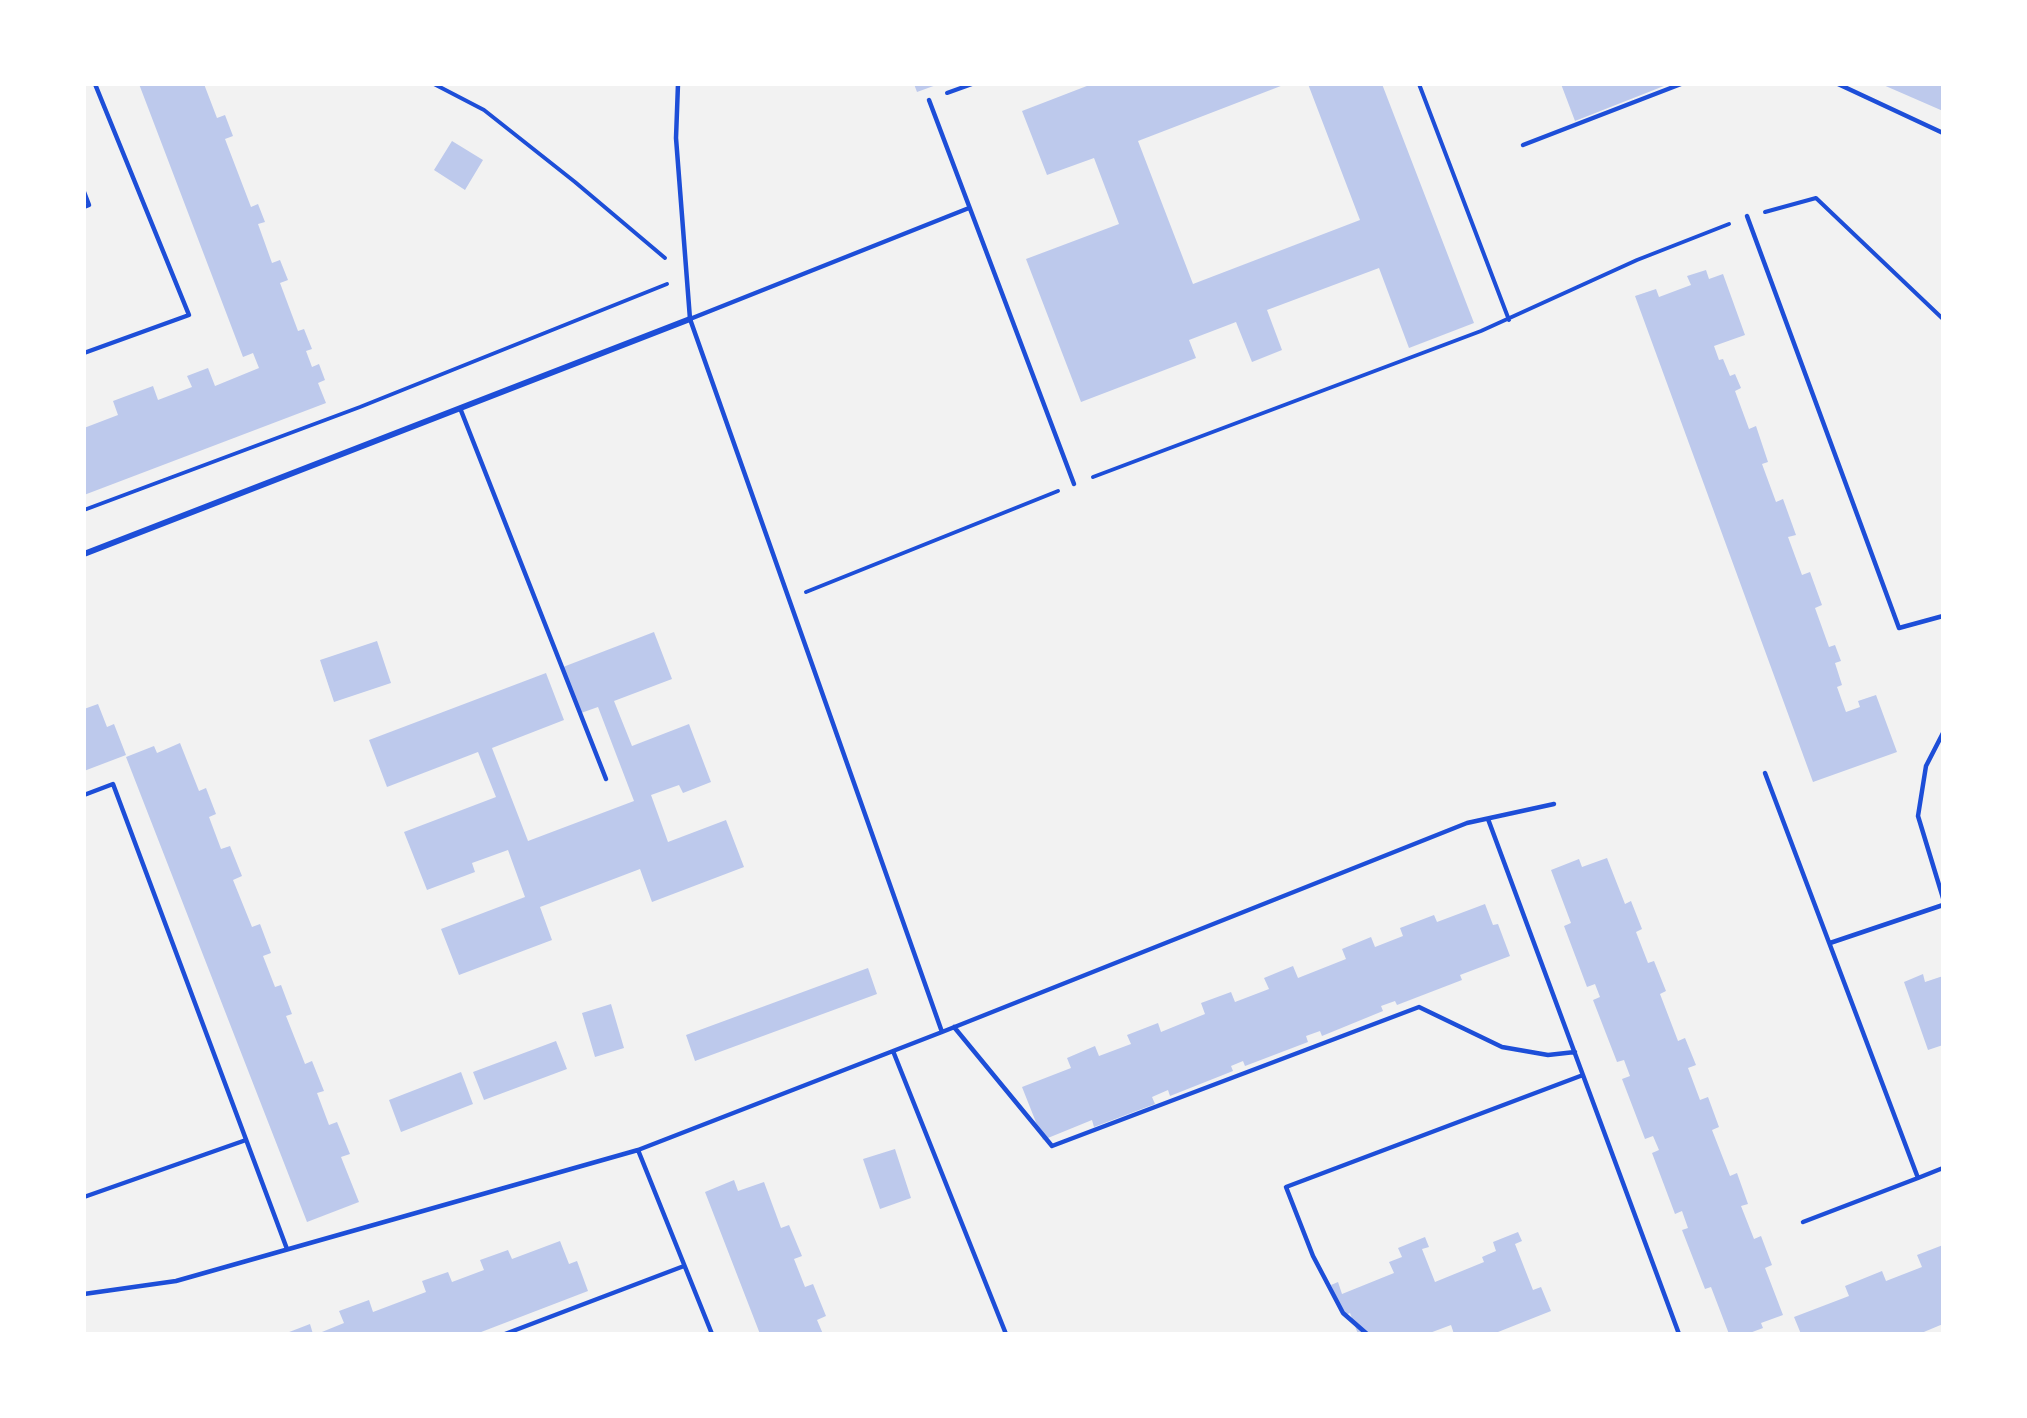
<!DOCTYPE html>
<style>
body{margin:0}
#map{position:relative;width:2027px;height:1418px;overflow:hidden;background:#f2f2f2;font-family:"PT Sans",sans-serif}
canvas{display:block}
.frame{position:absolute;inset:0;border:86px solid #fff;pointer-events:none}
</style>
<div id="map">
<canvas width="2027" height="1418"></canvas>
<div class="frame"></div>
</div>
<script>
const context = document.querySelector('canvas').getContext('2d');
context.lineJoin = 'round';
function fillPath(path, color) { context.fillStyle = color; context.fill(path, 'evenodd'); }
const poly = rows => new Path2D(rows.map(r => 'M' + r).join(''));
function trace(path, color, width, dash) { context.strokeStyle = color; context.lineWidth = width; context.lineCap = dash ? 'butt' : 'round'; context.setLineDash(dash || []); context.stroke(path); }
fillPath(poly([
 [139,84,204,84,217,118,225,115,233,136,225,139,251,207,258,204,265,222,258,224,272,263,280,260,288,280,280,283,298,331,304,329,312,349,306,351,312,367,319,364,325,380,318,383,326,403,84,495,84,428,118,415,113,401,153,386,158,400,192,387,187,376,208,368,215,386,259,368,253,353,243,357],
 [914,84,939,84,917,92],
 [1092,84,1286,84,1138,141,1193,284,1360,220,1308,84,1382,84,1474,323,1409,348,1379,268,1267,310,1282,350,1252,362,1236,322,1189,340,1196,358,1081,402,1026,259,1119,224,1094,158,1047,175,1022,111],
 [1561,84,1669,84,1575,121],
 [1881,84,1943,84,1943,111],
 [452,141,483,160,465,190,434,170],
 [1706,270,1709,279,1723,274,1745,335,1714,346,1719,360,1723,359,1730,376,1735,374,1741,388,1735,391,1749,429,1756,426,1768,462,1762,464,1776,502,1783,499,1796,535,1788,537,1802,575,1810,572,1822,605,1815,608,1829,647,1835,645,1841,661,1835,663,1842,685,1837,687,1846,712,1860,707,1858,701,1876,695,1897,752,1813,782,1635,296,1656,289,1659,297,1691,285,1687,276],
 [654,632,672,679,614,701,632,746,689,724,711,782,683,793,679,785,651,795,668,842,726,820,744,867,652,902,640,869,540,907,552,940,459,975,441,929,525,897,508,850,472,863,475,872,427,890,404,832,496,797,478,752,387,787,369,740,546,673,564,720,492,748,528,841,634,801,598,707,581,713,563,667],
 [377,641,391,683,334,702,320,660],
 [98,704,107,727,114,724,126,755,84,771,84,709],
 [180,743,199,791,206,788,216,814,209,817,221,849,230,846,242,876,233,880,252,927,260,924,271,953,263,956,275,987,281,985,292,1014,286,1016,305,1064,312,1061,324,1091,317,1093,329,1125,337,1122,350,1154,341,1157,359,1202,307,1222,126,757,154,746,157,753],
 [1607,858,1625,904,1631,901,1642,929,1636,932,1648,963,1654,961,1666,991,1660,994,1678,1041,1685,1038,1696,1065,1688,1068,1700,1100,1708,1097,1719,1127,1712,1130,1730,1176,1737,1173,1748,1204,1741,1206,1754,1239,1761,1236,1772,1265,1765,1268,1783,1315,1761,1323,1763,1328,1747,1334,1729,1334,1711,1287,1705,1289,1682,1230,1688,1228,1682,1211,1675,1214,1652,1153,1659,1150,1653,1136,1645,1139,1622,1079,1630,1076,1624,1060,1617,1062,1593,1000,1600,997,1595,984,1587,987,1564,926,1571,923,1551,870,1579,859,1582,867],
 [1485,904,1493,925,1498,924,1510,956,1460,975,1462,980,1397,1005,1395,1001,1381,1006,1383,1011,1322,1036,1320,1031,1306,1036,1308,1042,1245,1066,1243,1061,1231,1066,1233,1071,1170,1096,1168,1090,1152,1097,1155,1104,1094,1127,1092,1120,1043,1140,1022,1087,1071,1068,1067,1058,1095,1046,1099,1056,1131,1044,1127,1035,1158,1023,1161,1032,1205,1014,1201,1003,1231,992,1235,1002,1269,989,1264,978,1293,966,1298,978,1346,959,1342,949,1371,937,1375,947,1403,936,1400,928,1434,915,1437,922],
 [868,968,877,994,695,1061,686,1035],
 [1923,974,1925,982,1943,976,1943,1045,1928,1050,1904,982],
 [611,1004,624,1048,595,1057,582,1013],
 [556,1041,567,1069,484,1100,473,1072],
 [461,1072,473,1104,401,1132,389,1100],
 [895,1149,911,1198,880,1209,863,1159],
 [734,1180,738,1191,764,1182,781,1228,789,1225,802,1256,794,1259,805,1287,813,1284,826,1316,817,1320,823,1334,760,1334,705,1192],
 [1518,1232,1522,1241,1515,1244,1533,1290,1541,1287,1551,1311,1493,1334,1454,1334,1451,1325,1427,1334,1358,1334,1350,1313,1343,1316,1331,1285,1338,1282,1342,1294,1394,1273,1389,1262,1402,1257,1398,1248,1425,1237,1429,1247,1422,1249,1435,1282,1484,1262,1482,1257,1496,1251,1493,1242],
 [560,1241,569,1264,577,1261,588,1291,476,1334,317,1334,344,1323,339,1311,369,1300,373,1312,426,1292,422,1281,448,1272,452,1282,484,1270,480,1260,508,1250,512,1259],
 [1943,1245,1943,1324,1919,1334,1801,1334,1794,1317,1849,1296,1845,1286,1882,1271,1886,1281,1922,1267,1917,1255],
 [310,1324,313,1334,284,1334]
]), '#bdc9ec');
trace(poly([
 [434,84,484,110,575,182,665,258],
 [1419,84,1509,320],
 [947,93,972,84],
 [1765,212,1816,198,1943,319],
 [1093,477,1481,331,1637,260,1729,224],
 [84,510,360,407,667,284],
 [806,592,1058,491]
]), '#1d4ed8', 4);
trace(poly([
 [1838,84,1943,133],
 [929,100,1074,484],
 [1523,145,1681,84],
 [84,192,89,205,84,207],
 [1747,216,1899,628,1943,616],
 [690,319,969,208],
 [84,353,189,315,95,84],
 [460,408,606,779],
 [1943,733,1926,766,1918,816,1943,898],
 [1765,773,1918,1178,1803,1222],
 [84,795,113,784,287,1249],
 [1488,819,1679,1334],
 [1830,943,1943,905],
 [954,1027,1052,1146,1419,1007,1502,1047,1548,1055,1575,1052],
 [942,1032,1467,823,1554,804],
 [893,1051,1006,1334],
 [638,1150,712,1334],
 [1918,1178,1943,1168],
 [84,1197,246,1140],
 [84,1294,176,1281,638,1150,942,1032,690,319,676,138,678,84],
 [505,1334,684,1266],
 [1367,1334,1343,1313,1313,1256,1286,1187,1583,1075]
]), '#1d4ed8', 4.5);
trace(poly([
 [84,554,690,319]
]), '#1d4ed8', 6);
</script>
